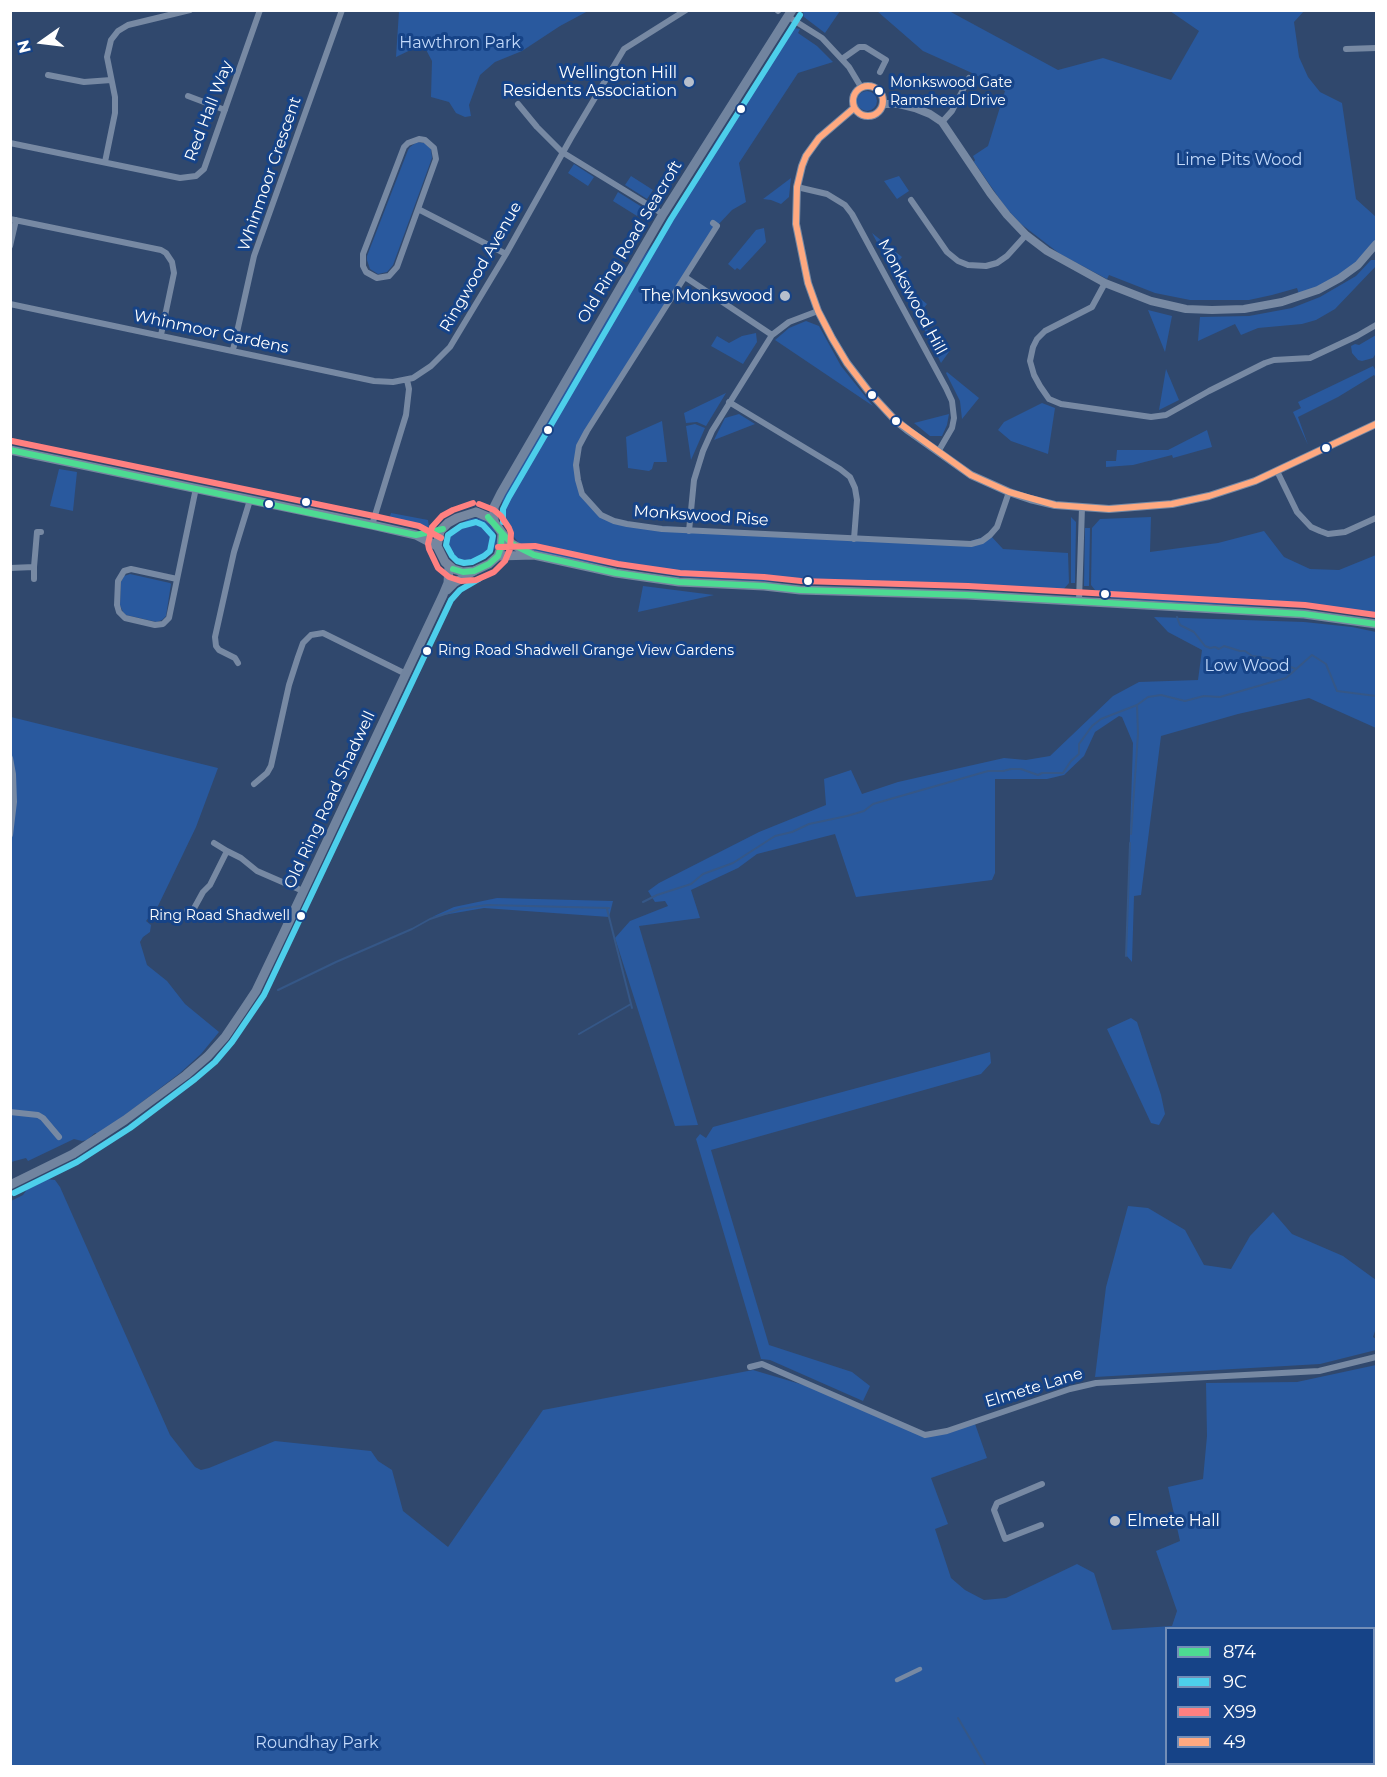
<!DOCTYPE html>
<style>
body{margin:0}
#map{position:relative;width:1387px;height:1777px;overflow:hidden;background:#30486d;font-family:Montserrat,sans-serif}
canvas{display:block}
.frame{position:absolute;inset:0;border:12px solid #fff;pointer-events:none}
.legend{position:absolute;left:1165px;top:1627px;width:210px;height:138px;box-sizing:border-box;background:#164387;border:2px solid #738eb7;margin:0;padding:8px 10px;list-style:none;font-size:18px;color:#fff}
.legend li{display:flex;align-items:center;gap:12px;height:30px}
.legend b{width:30px;border:2px solid #738eb7}
.north{position:absolute;left:12px;top:12px;width:60px;height:60px;-webkit-text-stroke:4px #164387;paint-order:stroke;rotate:256deg;font-size:16px;font-weight:700;line-height:24px;text-align:center;color:#fff}
.north::after{content:'';display:block;margin:auto;width:21px;height:27px;background:#fff;clip-path:polygon(50% 0,100% 100%,50% 72%,0 100%)}
</style>
<div id="map">
<canvas width="1387" height="1777"></canvas>
<div class="frame"></div>
<ul class="legend">
<li><b style="height:8px;background:#4ddb92"></b>874</li>
<li><b style="height:8px;background:#4dcfeb"></b>9C</li>
<li><b style="height:8px;background:#ff8080"></b>X99</li>
<li><b style="height:8px;background:#ffa980"></b>49</li>
</ul>
<div class="north">N</div>
</div>
<script>
const context = document.querySelector('canvas').getContext('2d');
context.lineJoin = 'round';
function fillPath(path, color) { context.fillStyle = color; context.fill(path, 'evenodd'); }
const poly = rows => new Path2D(rows.map(r => 'M' + r).join(''));
function trace(path, color, width, dash) { context.strokeStyle = color; context.lineWidth = width; context.lineCap = dash ? 'butt' : 'round'; context.setLineDash(dash || []); context.stroke(path); }
function drawText(font, color, halo, rows, align = 'center') {
  context.font = font + ' Montserrat,sans-serif'; context.lineWidth = 6; context.setLineDash([]); context.textBaseline = 'middle'; context.strokeStyle = halo; context.fillStyle = color; for (const [text, x, y, turn = 0] of rows) {
    context.save(); context.translate(x, y); context.rotate((+turn || 0) * Math.PI / 180); context.textAlign = isNaN(turn) ? turn : align; if (halo) context.strokeText(text, 0, 0); context.fillText(text, 0, 0); context.restore();
  }
}
fillPath(poly([
 [399,11,399,10,588,11,560,26,522,51,495,62,480,75,469,105,471,116,465,117,456,113,449,102,431,97,432,61,423,44,396,57],
 [803,11,803,10,840,11,825,33,804,17],
 [877,11,949,11,1058,70,1103,58,1171,80,1199,31,1170,11,1304,11,1294,22,1299,57,1308,77,1320,92,1342,103,1356,199,1376,217,1376,244,1358,265,1300,297,1297,288,1272,295,1249,300,1190,300,1155,293,1109,275,1107,279,1060,254,1021,224,1006,208,974,162,975,160,973,156,988,146,1005,91,972,73,923,51],
 [795,28,800,29,798,33,817,46,833,62,798,73,739,163,746,202,732,210,717,226,587,431,576,457,582,494,601,515,627,524,961,544,990,535,1003,549,1068,553,1069,583,1062,591,1054,592,821,584,682,577,544,555,525,547,518,542,507,528,501,511,503,498,643,257,662,232,718,138,735,114,738,115,744,107,741,105,781,43,780,41,786,32],
 '857 101a10 10 0 1 1 20 0a10 10 0 1 1-20 0Z',
 [417,142,425,143,431,149,432,158,393,265,387,272,378,274,370,269,367,260,367,256,408,150,410,147],
 [574,164,594,177,588,186,568,173],
 [631,176,653,190,647,199,625,185],
 [899,176,909,191,897,199,884,181],
 [791,178,789,197,781,204,771,200,763,199],
 [618,192,642,207,637,216,613,201],
 [764,228,766,242,740,270,737,268,735,270,728,264,756,230],
 [872,233,902,257,892,270],
 [1371,260,1376,260,1376,266,1335,309,1316,320,1302,324,1258,328,1241,335,1235,324,1198,341,1200,317,1249,316,1292,308,1320,297,1356,276],
 [898,281,927,304,917,317],
 [1148,310,1172,316,1165,352],
 [806,321,819,326,841,366,873,406,775,340,789,328],
 [922,325,951,349,941,363],
 [756,333,757,342,743,364,711,346,717,336,729,343,742,336],
 [1376,335,1376,353,1373,358,1362,361,1358,360,1352,353,1351,346,1355,344,1359,345],
 [1373,366,1376,371,1376,377,1374,375,1338,397,1298,417,1308,445,1293,412,1301,408,1298,402],
 [1166,369,1179,400,1159,410],
 [947,372,979,398,962,419,960,401,946,373],
 [726,393,706,426,697,422,686,423,684,413],
 [1042,403,1055,408,1048,454,1011,441,998,430,1004,422],
 [739,414,755,424,714,440,725,418],
 [949,414,947,425,942,436,930,436,914,423],
 [662,421,667,462,654,462,652,469,649,471,628,468,626,437],
 [695,424,705,428,691,460,686,426],
 [1207,430,1212,447,1173,458,1172,455,1133,465,1106,467,1106,461,1116,461,1117,450,1168,450],
 [59,469,77,472,73,511,50,506],
 [391,513,428,520,429,527,420,528,388,522],
 [1071,517,1076,522,1075,583,1071,583],
 [1151,517,1150,552,1218,543,1264,531,1284,557,1310,569,1339,570,1376,555,1376,615,1361,612,1313,608,1183,603,1111,598,1111,595,1099,595,1091,585,1092,528,1100,519],
 [476,518,483,519,494,528,497,542,495,548,491,554,472,565,458,564,448,554,446,541,448,534,453,529,460,524,469,519],
 [1085,528,1090,528,1089,586,1084,586],
 [130,574,170,583,171,584,166,616,162,620,157,622,126,615,123,612,120,605,121,582,124,576],
 [643,586,714,595,638,612],
 [1154,617,1304,622,1352,627,1376,632,1376,728,1309,698,1238,714,1161,736,1141,895,1134,896,1132,962,1126,955,1133,743,1122,717,1119,716,1095,732,1084,756,1064,775,1047,779,995,779,995,873,992,880,856,897,835,834,757,854,738,868,691,890,700,918,639,926,698,1125,675,1126,615,938,630,921,668,906,665,901,655,902,648,891,659,883,759,832,826,805,824,779,851,770,862,794,898,782,1004,758,1026,760,1050,756,1113,696,1139,682,1198,680,1202,650,1168,632],
 [11,717,218,768,196,827,158,906,146,921,151,925,150,932,143,937,140,942,147,965,167,981,185,1004,219,1032,201,1054,180,1073,100,1134,95,1133,87,1140,82,1141,74,1139,28,1161,26,1158,11,1162,10,729,12,728],
 [497,898,613,901,609,917,484,908,432,917,454,907],
 [1131,1018,1137,1022,1161,1095,1165,1114,1159,1125,1151,1123,1107,1029],
 [990,1052,991,1063,981,1074,711,1150,769,1345,852,1372,870,1386,863,1401,770,1360,761,1359,696,1139,700,1134,706,1138,713,1127],
 [46,1179,55,1180,60,1187,170,1435,195,1467,201,1470,209,1468,275,1441,371,1451,378,1461,392,1470,403,1511,448,1547,543,1410,753,1370,807,1386,925,1435,974,1421,987,1458,931,1478,948,1524,935,1529,951,1578,965,1590,984,1600,1006,1598,1077,1564,1094,1573,1112,1630,1172,1626,1177,1611,1156,1551,1180,1541,1168,1487,1203,1479,1207,1436,1206,1383,1297,1382,1376,1365,1376,1766,11,1766,11,1201,23,1195,28,1188],
 [1166,1628,1374,1628,1374,1764,1166,1764],
 [1128,1206,1148,1208,1185,1230,1204,1265,1231,1269,1250,1236,1273,1212,1292,1234,1343,1256,1376,1280,1376,1328,1373,1337,1376,1339,1376,1350,1320,1364,1095,1377,1106,1287]
]), '#29599e');
trace(poly([
 [1177,617,1180,625,1194,632,1205,646,1210,648,1215,647,1219,649,1224,646,1240,651,1245,651,1252,656,1268,658,1296,669],
 [1131,834,1138,734,1137,705],
 [643,902,657,895,691,884,703,874,733,863,775,836,792,832,809,824,847,816,864,811,873,804,988,771,1003,771,1011,769,1021,769,1038,775,1042,773,1063,773,1071,761,1079,754,1079,744,1092,726,1101,719,1137,705,1148,697,1161,695,1185,701,1204,696,1220,697,1286,678,1312,655,1326,664,1337,691,1376,696],
 [607,909,632,1008],
 [1126,956,1130,843],
 [278,990,336,962,412,929,430,919,460,909,487,905,609,908],
 [579,1034,631,1004],
 [958,1718,986,1766]
]), '#355787', 2);
trace(poly([
 [897,1680,920,1669]
]), '#7789a3', 4.5);
trace(poly([
 [777,10,778,11],
 [787,16,822,38,849,67,861,87],
 [1346,49,1376,48],
 [842,59,859,47,865,47,886,60,880,72],
 [48,75,84,82,111,80],
 [188,96,225,110],
 [518,104,537,127,562,152,663,214],
 [942,122,952,111,969,78],
 [419,139,425,140,434,148,436,159,397,267,389,276,377,278,366,272,363,266,363,254,404,147,408,143,419,139],
 [10,143,180,178,196,176,204,169,260,10],
 [105,162,115,113,115,97,107,57,111,40,118,31,128,25,190,10],
 [797,187,827,194,845,205,852,214,946,388,952,401,954,418,952,428,938,452],
 [911,200,947,252,958,261,968,265,986,266,997,263,1007,256,1026,235],
 [418,209,506,254],
 [10,219,161,250,166,253,172,262,174,273,161,335],
 [713,223,717,226,587,431,579,446,576,465,578,480,582,494,601,515,614,521,627,524,662,529,971,544,982,541,990,535,997,527,1009,492],
 [10,246,16,220],
 [685,277,772,335],
 [1105,283,1092,307,1045,331,1037,339,1033,347,1030,361,1034,375,1040,386,1049,399,1061,404,1151,417,1166,415,1209,391,1265,363,1274,360,1310,358,1357,336,1376,325],
 [10,304,374,381,393,382,413,378,431,366,450,347,506,254,571,138,624,49,686,10],
 [233,350,254,256,342,10],
 [729,402,840,469,850,477,855,488,857,500,854,539],
 [1277,471,1297,512,1311,527,1320,531,1328,534,1345,532,1376,518],
 [372,525,406,415,409,389,407,380],
 [689,531,694,480,703,451,712,431,772,335,789,322,818,311],
 [10,568,34,567,37,532,41,532],
 [34,579,34,567],
 [177,579,131,569,124,571,118,581,117,605,119,612,125,618,155,625,163,624,169,618,196,488],
 [1079,601,1082,507],
 [238,663,235,658,219,650,216,646,215,637,234,552,250,500],
 [10,758,13,774,14,802,10,835],
 [254,784,267,773,271,766,289,685,298,657,303,643,311,635,323,633,406,674],
 [214,843,227,851],
 [187,910,206,918],
 [192,912,203,892,210,885,227,851,241,858,257,871,303,891],
 [10,1112,38,1115,43,1118,59,1137],
 [750,1367,762,1364,925,1435,947,1431,1070,1389,1096,1383,1319,1371,1376,1357],
 [1041,1525,1005,1539,994,1510,997,1503,1042,1484]
]), '#7789a3', 6);
trace(poly([
 '853 101a15 15 0 1 1 30 0a15 15 0 1 1-30 0Z',
 [883,104,899,104,915,108,930,114,942,122,990,193,1007,215,1026,235,1047,251,1105,283,1151,301,1186,309,1212,310,1244,309,1282,302,1318,290,1340,278,1358,265,1376,244],
 [854,108,819,138,806,156,802,166,797,187,796,224,808,283,818,311,832,338,847,363,870,393,895,420,909,431,971,475,1009,492,1030,499,1055,505,1109,509,1172,504,1209,496,1255,481,1376,424]
]), '#7789a3', 8);
trace(poly([
 [494,522,494,507,501,493,663,214,792,10],
 [447,590,454,583,474,571],
 [10,1185,73,1154,125,1120,186,1075,208,1056,225,1037,244,1009,256,991,287,926,443,595,448,583,449,567]
]), '#71849f', 9);
trace(poly([
 [10,450,372,525,416,535,437,546],
 [476,512,488,517,494,522,502,533,501,547,498,556,489,564,474,571,463,572,453,569,445,562,437,546,440,531,448,523,457,518,476,512],
 [502,533,512,544,531,554],
 [498,556,534,555,616,573,679,582,764,586,800,590,967,595,1304,614,1376,624]
]), '#7687a0', 9);
trace(poly([
 [10,450,416,535,443,529],
 [502,533,512,544,534,555,616,573,679,582,764,586,800,590,967,595,1304,614,1376,624],
 [453,569,463,572,474,571,489,564,498,556,501,547,502,533,488,517]
]), '#4ddb92', 6);
trace(poly([
 [476,522,483,525,493,536,490,551,484,556,472,562,464,563,457,561,452,556,446,545,448,535,461,526,476,522],
 [503,522,503,509,509,497,671,219,800,15],
 [14,1193,77,1162,130,1128,195,1079,215,1062,232,1042,264,995,451,600,460,590,479,579]
]), '#4dcfeb', 6);
trace(poly([
 [12,441,374,516,419,526,441,538],
 [473,503,453,510,442,516,432,527,428,544,429,549,438,568,449,577,461,581,476,580,494,572,505,561,510,549,511,533,509,528,501,516,494,510,479,504],
 [498,547,535,546,618,564,680,573,764,577,801,581,968,586,1305,605,1376,615]
]), '#ff8080', 6);
trace(poly([
 '853 101a15 15 0 1 1 30 0a15 15 0 1 1-30 0Z',
 [854,108,819,138,806,156,802,166,797,187,796,224,808,283,818,311,832,338,847,363,870,393,895,420,971,475,1009,492,1055,505,1109,509,1172,504,1209,496,1255,481,1376,424]
]), '#ffa980', 6);
for (const [x, y, r, color] of [
 [689,82,6,"#b7bfcc"],
 [879,91,5,"#fff"],
 [741,109,5,"#fff"],
 [785,296,6,"#b7bfcc"],
 [872,395,5,"#fff"],
 [896,421,5,"#fff"],
 [548,430,5,"#fff"],
 [1326,448,5,"#fff"],
 [306,502,5,"#fff"],
 [269,504,5,"#fff"],
 [808,581,5,"#fff"],
 [1105,594,5,"#fff"],
 [427,651,5,"#fff"],
 [301,916,5,"#fff"],
 [1115,1521,6,"#b7bfcc"]
]) { const dot = new Path2D(); dot.arc(x, y, r, 0, 2 * Math.PI); context.fillStyle = color; context.fill(dot); trace(dot, '#164387', 2); }
drawText('14px', '#fff', '#164387', [
 ["Monkswood Gate",890,83],
 ["Ramshead Drive",890,101],
 ["Ring Road Shadwell Grange View Gardens",438,651],
 ["Ring Road Shadwell",290,916,"right"]
], 'left');
drawText('16px', '#c2d9fa', '#164387', [
 ["Hawthron Park",460,43],
 ["Lime Pits Wood",1239,160],
 ["Low Wood",1247,666],
 ["Roundhay Park",317,1743]
]);
drawText('16px', '#fff', '#164387', [
 ["Wellington Hill",677,73],
 ["Residents Association",677,91],
 ["The Monkswood",773,296],
 ["Elmete Hall",1127,1521,"left"]
], 'right');
drawText('16px', '#fff', '#164387', [
 ["Red Hall Way",209,111,-69],
 ["Whinmoor Crescent",270,174,-71],
 ["Old Ring Road Seacroft",630,242,-59],
 ["Ringwood Avenue",481,267,-60],
 ["Monkswood Hill",912,297,62],
 ["Whinmoor Gardens",211,332,12],
 ["Monkswood Rise",701,516,4],
 ["Old Ring Road Shadwell",330,800,-65],
 ["Elmete Lane",1034,1388,-17]
]);
</script>
